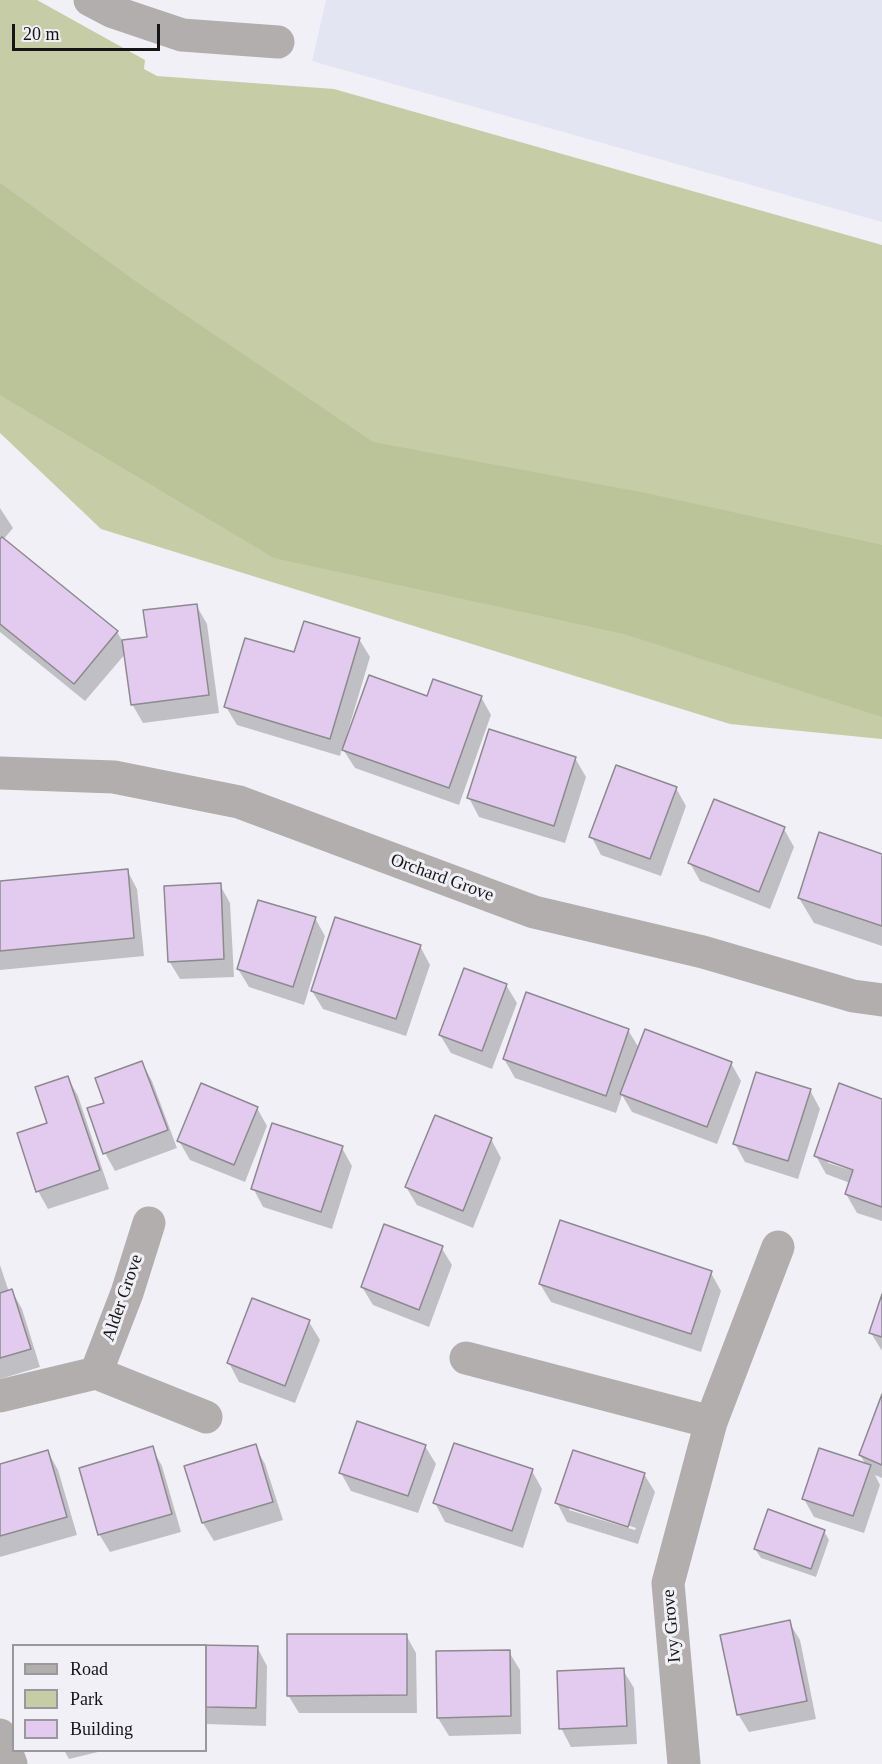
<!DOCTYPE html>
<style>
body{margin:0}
#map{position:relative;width:882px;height:1764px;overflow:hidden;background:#f0f0f6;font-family:"Times New Roman",serif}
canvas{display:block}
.legend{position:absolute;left:12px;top:1644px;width:195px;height:108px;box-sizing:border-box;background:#f0f0f6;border:2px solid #98989d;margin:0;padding:8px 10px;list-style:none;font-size:18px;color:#151517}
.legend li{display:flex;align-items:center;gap:12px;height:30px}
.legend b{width:30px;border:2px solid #98989d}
.scale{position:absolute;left:12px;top:24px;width:148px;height:27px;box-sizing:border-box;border:3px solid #151517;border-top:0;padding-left:8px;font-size:18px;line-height:21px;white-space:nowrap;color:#151517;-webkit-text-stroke:4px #f0f0f6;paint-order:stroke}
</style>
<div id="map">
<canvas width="882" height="1764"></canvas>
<ul class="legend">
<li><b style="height:8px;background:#b1aead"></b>Road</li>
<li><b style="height:16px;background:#c6cda6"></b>Park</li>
<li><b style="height:16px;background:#e3cbf0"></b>Building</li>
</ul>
<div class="scale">20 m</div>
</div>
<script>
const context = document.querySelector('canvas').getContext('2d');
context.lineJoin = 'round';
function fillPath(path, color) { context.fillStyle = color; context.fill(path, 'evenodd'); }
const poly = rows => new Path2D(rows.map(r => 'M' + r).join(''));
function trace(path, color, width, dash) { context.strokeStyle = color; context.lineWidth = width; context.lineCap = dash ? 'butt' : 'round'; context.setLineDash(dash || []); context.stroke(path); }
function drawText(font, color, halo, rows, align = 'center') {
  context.font = font + ' "Times New Roman",serif'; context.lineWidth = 6; context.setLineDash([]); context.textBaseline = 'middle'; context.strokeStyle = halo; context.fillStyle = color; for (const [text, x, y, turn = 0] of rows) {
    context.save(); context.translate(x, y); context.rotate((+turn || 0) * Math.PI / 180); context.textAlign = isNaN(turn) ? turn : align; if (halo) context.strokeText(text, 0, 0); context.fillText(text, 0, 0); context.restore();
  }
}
fillPath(poly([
 [326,0,882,0,882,222,312,61]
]), '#e4e5f2');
fillPath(poly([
 [0,0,37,0,145,60,144,69,157,76,334,89,882,245,882,739,730,724,101,529,0,433]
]), '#c6cda6');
fillPath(poly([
 [0,183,138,283,373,442,646,493,882,545,882,717,624,634,274,558,0,395]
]), '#bbc399');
fillPath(poly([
 [0,508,13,528,3,540,117,632,123,642,149,638,196,605,207,624,219,713,143,723,132,704,126,653,85,701,0,632],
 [359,639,370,657,345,741,428,698,481,697,491,715,459,805,355,768,342,748,340,756,237,725,226,707,295,654],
 [575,758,586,777,565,843,479,817,469,798],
 [676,788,686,806,661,876,601,855,591,836],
 [784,829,794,847,770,909,700,881,690,863],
 [882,855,882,946,814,923,799,898],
 [127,870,137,889,144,956,0,970,0,883],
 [220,885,230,903,234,977,180,979,169,961],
 [315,918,325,936,304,1005,249,987,238,969],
 [420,946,430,965,406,1036,323,1009,312,991],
 [506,985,517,1003,492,1069,451,1053,440,1035],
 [628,1030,639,1048,731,1063,741,1081,717,1144,632,1112,622,1095,616,1113,515,1078,504,1059],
 [142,1063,152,1081,177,1148,115,1171,105,1153,106,1103],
 [68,1078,78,1096,109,1189,48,1209,38,1191],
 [810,1090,820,1109,798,1179,745,1162,735,1144],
 [882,1100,882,1221,857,1213,846,1194,850,1183,826,1174,816,1156],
 [828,1160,861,1171,860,1173,828,1163],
 [257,1108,267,1126,245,1182,190,1160,179,1141],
 [491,1139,501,1158,473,1228,417,1205,406,1187],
 [342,1148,352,1166,332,1229,263,1207,253,1188],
 [441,1247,452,1265,429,1327,373,1305,362,1287],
 [0,1265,9,1292,12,1291,22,1309,40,1367,0,1379],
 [711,1273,721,1291,701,1352,551,1302,540,1284],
 [882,1299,882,1351,871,1333],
 [309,1322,320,1340,295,1403,239,1382,229,1363],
 [882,1398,882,1478,875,1475,880,1485,864,1533,814,1517,804,1499,866,1465,860,1455],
 [255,1446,265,1464,283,1520,214,1541,203,1523,186,1467],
 [425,1446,436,1464,418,1513,351,1491,341,1473],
 [152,1448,162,1466,181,1532,110,1552,99,1534],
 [48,1452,58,1470,77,1535,0,1557,0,1466],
 [532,1471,542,1489,523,1548,445,1522,435,1503],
 [644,1474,655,1492,638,1544,567,1522,557,1503],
 [569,1506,636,1528,635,1530,569,1510],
 [824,1531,829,1540,816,1577,761,1558,755,1549],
 [789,1622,800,1640,816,1719,749,1732,738,1714],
 [406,1635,416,1653,417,1713,299,1713,288,1695],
 [206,1647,257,1647,267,1666,266,1726,206,1724],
 [509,1652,520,1670,521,1734,449,1736,438,1718],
 [623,1670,634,1688,637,1744,571,1747,561,1728],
 [64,1750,106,1750,69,1759]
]), '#0003');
const building = poly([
 [2,537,118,631,74,684,0,624,0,539,2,537],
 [197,604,209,695,131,705,122,640,147,637,143,610,197,604],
 [304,621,360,638,330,739,224,707,245,638,294,652,304,621],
 [369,675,427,696,433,679,482,696,449,788,342,750,369,675],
 [489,729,576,757,554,826,467,798,489,729],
 [616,765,677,787,650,859,589,837,616,765],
 [714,799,785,827,759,892,688,863,714,799],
 [819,832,882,854,882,926,798,898,819,832],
 [128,869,134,938,0,951,0,881,128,869],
 [221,883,224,959,168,962,164,886,221,883],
 [258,900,316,917,293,987,237,969,258,900],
 [335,917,421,945,396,1019,311,991,335,917],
 [464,968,507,984,482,1051,439,1035,464,968],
 [526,992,629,1029,606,1096,503,1059,526,992],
 [645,1029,732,1062,707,1127,620,1094,645,1029],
 [142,1061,168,1130,103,1154,87,1108,104,1103,95,1078,142,1061],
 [756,1072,811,1089,788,1161,733,1144,756,1072],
 [68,1076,100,1170,36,1192,17,1133,47,1123,35,1087,68,1076],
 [201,1083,258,1107,234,1165,177,1141,201,1083],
 [839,1083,882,1099,882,1207,845,1194,853,1170,814,1156,839,1083],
 [435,1115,492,1138,463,1211,405,1187,435,1115],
 [272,1123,343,1146,321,1212,251,1189,272,1123],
 [560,1220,712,1271,691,1334,539,1284,560,1220],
 [384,1224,443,1246,419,1310,361,1287,384,1224],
 [12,1289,31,1349,0,1358,0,1293,12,1289],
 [882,1294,882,1337,869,1333,882,1294],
 [252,1298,310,1320,285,1386,227,1363,252,1298],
 [882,1394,882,1465,859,1455,882,1394],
 [357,1421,426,1445,408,1496,339,1473,357,1421],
 [454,1443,533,1469,512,1531,433,1503,454,1443],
 [256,1444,273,1502,202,1523,184,1466,256,1444],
 [153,1446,172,1514,98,1535,79,1468,153,1446],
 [819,1448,871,1465,853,1516,802,1499,819,1448],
 [48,1450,67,1517,0,1536,0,1464,48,1450],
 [573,1450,645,1473,628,1527,555,1503,573,1450],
 [768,1509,825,1530,811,1569,754,1549,768,1509],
 [790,1620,807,1701,737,1715,720,1635,790,1620],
 [287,1634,407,1634,407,1695,287,1696,287,1634],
 [195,1645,258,1646,256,1708,206,1707,206,1646,195,1645],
 [510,1650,511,1716,437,1718,436,1651,510,1650],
 [624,1668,627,1726,559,1729,557,1671,624,1668]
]);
fillPath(building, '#e3cbf0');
trace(building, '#8c8a8e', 1.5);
trace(poly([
 [90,0,111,11,182,35,278,42],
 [0,773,114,777,239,802,534,912,703,952,853,996,882,1000],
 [466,1358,711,1422],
 [96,1373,206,1417],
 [0,1396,96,1373,127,1293,149,1223],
 [0,1735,11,1764],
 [684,1764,668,1583,711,1422,778,1247]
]), '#b1aead', 33);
drawText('18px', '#151517', '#f0f0f6', [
 ["Orchard Grove",442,878,20],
 ["Alder Grove",123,1298,-71],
 ["Ivy Grove",672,1626,-95]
]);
</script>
